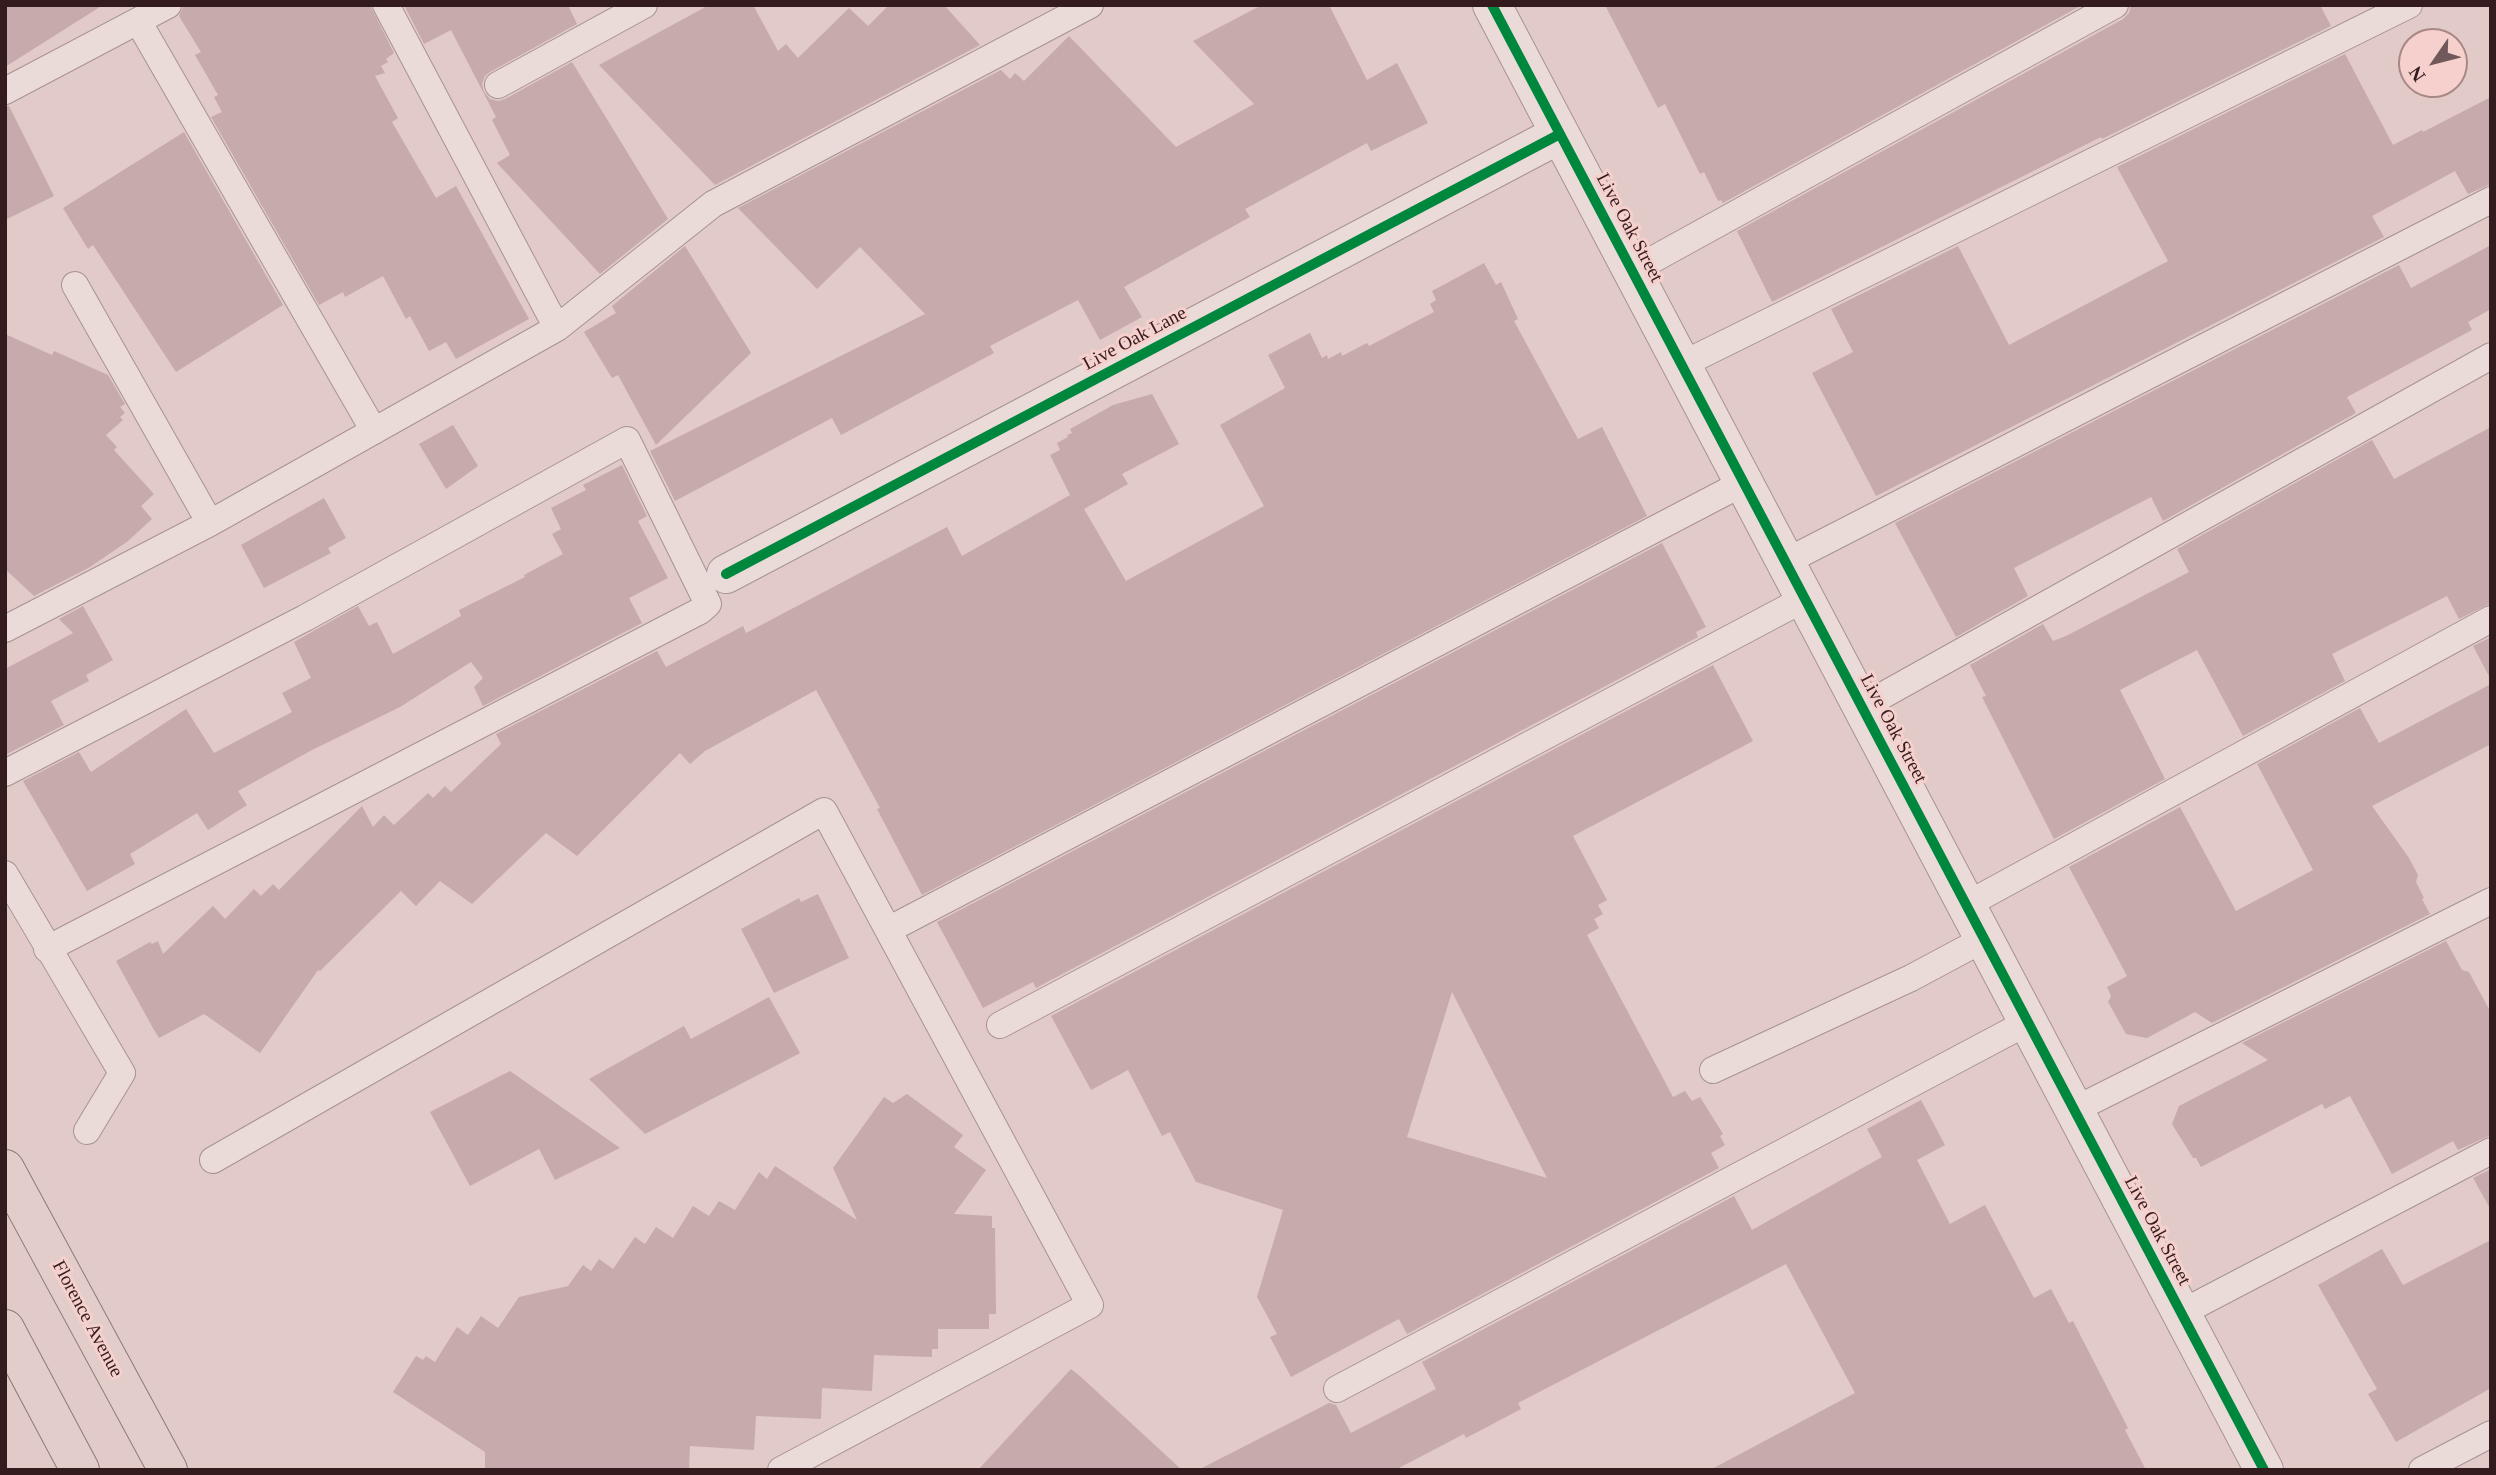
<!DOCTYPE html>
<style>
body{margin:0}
#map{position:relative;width:2496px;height:1475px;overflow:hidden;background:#e2cac8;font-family:"Times New Roman",serif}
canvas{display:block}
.frame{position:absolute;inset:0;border:7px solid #341b1e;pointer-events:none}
.north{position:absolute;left:2398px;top:28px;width:70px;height:70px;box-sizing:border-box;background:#f5d0cc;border:2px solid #a88886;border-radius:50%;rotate:235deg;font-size:19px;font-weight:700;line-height:28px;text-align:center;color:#341b1e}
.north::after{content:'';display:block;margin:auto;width:24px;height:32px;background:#71585a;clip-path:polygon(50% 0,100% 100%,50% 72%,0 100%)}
</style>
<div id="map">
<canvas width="2496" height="1475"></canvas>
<div class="frame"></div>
<div class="north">N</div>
</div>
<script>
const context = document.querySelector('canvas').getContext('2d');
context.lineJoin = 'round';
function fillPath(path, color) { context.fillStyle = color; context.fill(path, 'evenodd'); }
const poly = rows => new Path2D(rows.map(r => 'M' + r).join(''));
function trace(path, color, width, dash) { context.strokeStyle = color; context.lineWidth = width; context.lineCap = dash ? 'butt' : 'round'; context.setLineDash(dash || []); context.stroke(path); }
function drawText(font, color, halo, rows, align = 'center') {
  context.font = font + ' "Times New Roman",serif'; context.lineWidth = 6; context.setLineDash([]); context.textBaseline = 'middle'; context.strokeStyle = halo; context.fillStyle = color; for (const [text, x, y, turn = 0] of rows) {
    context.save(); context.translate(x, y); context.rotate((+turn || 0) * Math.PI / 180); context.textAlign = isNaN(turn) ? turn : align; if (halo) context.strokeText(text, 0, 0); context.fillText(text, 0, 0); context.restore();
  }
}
fillPath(poly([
 [5,5,103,5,5,67],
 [184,5,370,5,394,53,386,59,388,62,381,66,385,73,375,76,398,118,392,122,436,198,456,186,529,319,456,359,446,342,429,351,410,316,406,319,383,276,345,297,343,292,319,305,211,117,222,112,214,97,218,95,195,55,201,52,179,16],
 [404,5,568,5,577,24,490,72,485,76,482,84,484,92,490,99,498,101,505,99,572,62,668,219,600,274,497,163,510,155,492,120,496,117,451,30,424,44],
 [709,5,753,5,778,51,786,44,798,58,849,8,868,26,889,5,944,5,980,45,715,185,599,65],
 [1262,5,1329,5,1367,80,1397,63,1428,123,1371,151,1367,143,1245,209,1250,217,1124,287,1142,317,1100,340,1078,300,990,346,994,353,841,435,832,418,675,501,650,451,925,314,860,247,817,289,738,208,1001,70,1010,79,1015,73,1024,81,1069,36,1176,147,1254,104,1193,41],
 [1605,5,2082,5,1723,203,1721,200,1718,201,1704,172,1700,174,1665,104,1658,108],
 [2131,5,2320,5,2331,26,2102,139,2101,137,1772,302,1737,231,2123,19,2129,13],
 [2345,54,2393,145,2422,130,2423,132,2491,97,2491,184,2468,194,2455,171,2372,216,2384,237,1876,496,1812,373,1853,352,1831,309,1958,246,2009,345,2168,261,2117,167],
 [9,106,54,196,5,220,5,107],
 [184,132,283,305,176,372,93,245,88,249,63,208],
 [2491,245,2491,309,2468,322,2472,330,2347,397,2356,413,2163,521,2151,497,2014,568,2028,596,1956,637,1895,523,2399,265,2411,288],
 [685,246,751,353,656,445,618,375,612,378,584,332,616,313,612,306],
 [1484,263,1496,285,1501,282,1518,319,1514,321,1578,439,1602,427,1647,516,922,895,877,809,880,808,816,690,705,751,690,764,680,753,577,856,546,833,472,904,440,881,416,906,401,891,320,971,318,970,260,1053,204,1014,159,1038,154,1030,116,961,150,942,152,944,158,941,163,954,213,906,225,919,254,889,261,896,273,884,279,890,362,806,373,827,384,815,394,825,428,793,433,798,445,786,451,792,501,744,496,734,657,651,666,667,743,626,746,633,947,527,962,556,1070,495,1050,455,1060,450,1057,443,1068,437,1067,435,1072,433,1070,429,1113,405,1152,394,1179,444,1122,474,1128,484,1084,509,1126,581,1264,506,1220,425,1285,388,1268,355,1310,333,1322,358,1327,355,1328,359,1341,352,1342,356,1367,343,1369,346,1434,312,1430,304,1436,300,1432,291],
 [5,334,52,355,54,351,108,375,125,404,120,407,125,413,120,417,123,420,106,435,117,447,114,450,154,494,141,506,152,519,128,541,90,567,34,596,5,569],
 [453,425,478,466,446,489,419,444],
 [2491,427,2491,603,2459,619,2447,596,2332,654,2345,681,2243,736,2197,650,2120,690,2165,779,2054,839,1982,697,1986,696,1970,665,2043,624,2053,641,2066,636,2189,572,2177,549,2372,440,2394,479],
 [622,465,647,516,638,521,668,578,629,598,642,623,483,706,474,687,483,678,471,662,400,707,312,750,238,791,247,805,208,830,197,813,130,854,135,864,87,891,23,781,79,752,91,772,186,709,214,753,292,712,282,693,311,678,294,642,358,606,369,626,377,622,393,654,461,616,459,610,525,577,524,575,563,554,552,534,561,529,551,508,586,490,583,485],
 [324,498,346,538,328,548,331,553,264,588,241,545],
 [1662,543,1706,627,1696,632,1698,637,1036,988,1033,982,983,1008,937,922],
 [83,606,113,660,86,675,89,681,51,701,64,725,7,754,5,751,5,669,73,633,59,619],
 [2491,637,2491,680,2473,646],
 [1713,665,1753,741,1573,836,1607,900,1598,905,1603,914,1594,919,1599,928,1587,935,1673,1097,1685,1091,1692,1101,1700,1097,1723,1134,1720,1136,1725,1145,1711,1153,1719,1168,1407,1334,1399,1319,1291,1377,1270,1337,1277,1334,1257,1297,1283,1210,1196,1182,1170,1132,1162,1136,1128,1070,1091,1090,1051,1016],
 [1452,992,1547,1178,1407,1137],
 [2491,684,2491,744,2372,806,2409,858,2418,875,2416,882,2424,898,2422,899,2430,914,2212,1023,2195,1012,2147,1038,2126,1034,2108,1002,2111,996,2107,987,2127,976,2069,867,2180,807,2236,911,2313,870,2257,764,2360,708,2379,743],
 [818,894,849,958,774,993,741,929,799,898,801,902],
 [2446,941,2462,970,2469,972,2491,1013,2491,1135,2458,1150,2453,1141,2392,1174,2350,1096,2325,1109,2322,1104,2201,1167,2196,1158,2193,1158,2172,1124,2179,1106,2268,1060,2242,1043],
 [769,997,800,1053,645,1134,589,1079,684,1026,691,1039],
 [510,1071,620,1148,555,1180,539,1149,470,1186,430,1112],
 [907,1094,963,1135,954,1147,986,1170,954,1214,992,1216,992,1228,995,1228,996,1314,989,1314,989,1329,938,1329,938,1349,932,1349,932,1357,874,1355,872,1391,822,1388,821,1419,756,1416,754,1450,690,1446,689,1470,485,1470,485,1452,393,1392,416,1356,423,1360,426,1356,435,1362,457,1327,468,1335,481,1316,498,1328,519,1297,568,1286,583,1265,591,1271,599,1259,613,1269,635,1237,645,1244,656,1227,673,1238,693,1206,709,1216,719,1201,735,1210,759,1172,767,1179,775,1166,857,1220,833,1168,884,1097,893,1103],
 [1921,1100,1945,1145,1917,1160,1950,1224,1985,1205,2034,1298,2051,1289,2069,1323,2073,1321,2128,1428,2125,1430,2146,1470,1710,1470,1855,1393,1786,1264,1518,1403,1521,1409,1466,1438,1464,1434,1395,1470,1198,1470,1329,1403,1336,1405,1351,1433,1436,1389,1422,1362,1734,1196,1752,1230,1882,1157,1867,1129],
 [2491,1169,2491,1210,2473,1178],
 [2491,1240,2491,1388,2396,1442,2368,1394,2377,1389,2318,1285,2382,1249,2403,1285],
 [1071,1369,1081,1377,1182,1470,978,1470]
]), '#c6aaac');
const lane = poly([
 [386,5,557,328],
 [138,21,374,431],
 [498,85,644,5],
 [5,91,168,5],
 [1632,271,2115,5],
 [75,285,210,523],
 [1681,365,2409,5],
 [1785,562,2491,200],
 [5,629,210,523,557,328,713,204,1090,5],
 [1862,707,2491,356],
 [5,773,305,618,627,440,708,604,700,611,47,949],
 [5,874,122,1073,87,1131],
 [1966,905,2491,619],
 [888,930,1743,483],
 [1000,1025,1804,599],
 [1713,1070,1911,978,1984,939],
 [2074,1110,2491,901],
 [213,1160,824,811,1090,1305,781,1470],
 [2181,1313,2491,1151],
 [1337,1389,2028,1022],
 [2422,1470,2491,1434]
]);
const street = poly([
 [1492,5,2264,1470],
 [726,574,1560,134]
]);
const primary = poly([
 [5,1169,168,1470],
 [5,1329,80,1470]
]);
trace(lane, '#a79293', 28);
trace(street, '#a79293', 40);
trace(primary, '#8c7a79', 40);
trace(lane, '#eadbd9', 26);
trace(street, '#eadbd9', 38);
trace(primary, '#e2cdcb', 38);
trace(poly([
 [1492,5,2264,1470],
 [726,574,1560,134]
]), '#00873e', 10);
drawText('19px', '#341b1e', '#f5d0cc', [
 ["Live Oak Street",1629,228,62],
 ["Live Oak Lane",1135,339,-28],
 ["Live Oak Street",1893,729,62],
 ["Live Oak Street",2157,1231,62],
 ["Florence Avenue",87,1319,62]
]);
</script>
